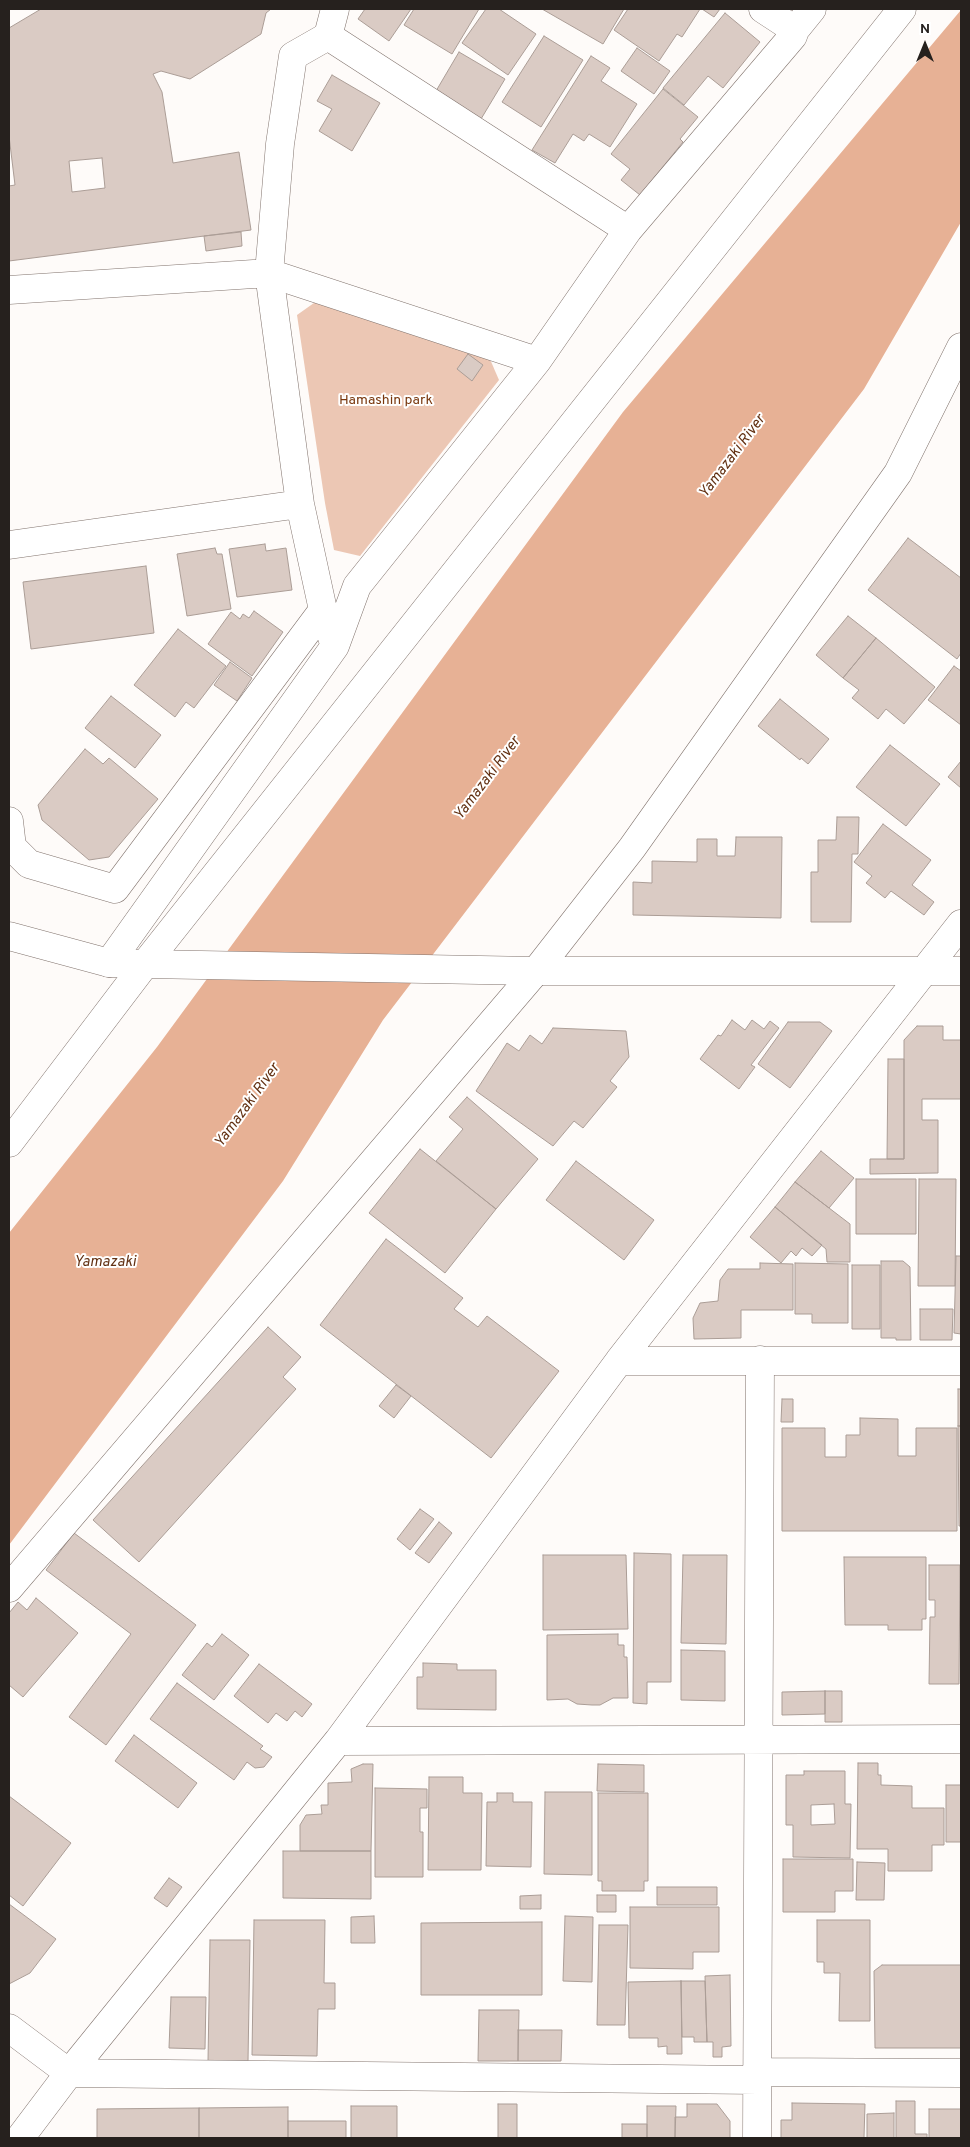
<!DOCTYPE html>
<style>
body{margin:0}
#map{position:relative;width:970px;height:2147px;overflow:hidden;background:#fefbf9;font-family:Overpass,sans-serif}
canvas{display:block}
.frame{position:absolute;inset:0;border:10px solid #26211e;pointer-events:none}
.north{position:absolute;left:900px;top:20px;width:50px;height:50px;-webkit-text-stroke:4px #fff;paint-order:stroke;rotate:0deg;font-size:14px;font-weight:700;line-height:20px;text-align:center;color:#26211e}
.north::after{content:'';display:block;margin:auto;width:18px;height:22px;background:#26211e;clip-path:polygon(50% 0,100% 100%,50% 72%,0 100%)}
</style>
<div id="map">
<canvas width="970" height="2147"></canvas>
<div class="frame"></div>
<div class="north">N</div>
</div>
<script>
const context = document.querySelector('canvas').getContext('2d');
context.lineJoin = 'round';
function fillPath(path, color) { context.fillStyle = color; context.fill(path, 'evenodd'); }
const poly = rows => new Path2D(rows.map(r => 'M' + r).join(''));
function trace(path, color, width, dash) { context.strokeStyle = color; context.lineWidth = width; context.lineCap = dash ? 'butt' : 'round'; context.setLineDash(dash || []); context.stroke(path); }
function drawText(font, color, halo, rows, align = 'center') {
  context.font = font + ' Overpass,sans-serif'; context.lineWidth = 4; context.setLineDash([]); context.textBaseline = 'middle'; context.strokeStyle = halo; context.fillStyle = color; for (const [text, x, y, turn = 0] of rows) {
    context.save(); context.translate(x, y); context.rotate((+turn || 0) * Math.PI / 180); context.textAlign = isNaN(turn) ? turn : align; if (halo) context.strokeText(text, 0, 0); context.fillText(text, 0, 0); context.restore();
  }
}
fillPath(poly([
 [321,298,489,357,499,380,360,556,334,550,325,503,297,315]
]), '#ecc7b4');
fillPath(poly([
 [961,10,961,222,864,389,383,1020,283,1181,9,1545,9,1233,157,1047,623,412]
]), '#e7b195');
const building = poly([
 [41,9,271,9,266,13,261,34,190,79,161,71,153,74,162,92,173,163,239,152,251,230,9,261,9,186,15,185,9,136,9,28,41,9],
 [102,158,105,188,72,192,69,161,102,158],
 [365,9,364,9,411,9,389,41,358,19,365,9],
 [414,9,479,9,452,54,404,25,414,9],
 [486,9,499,9,536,34,508,75,462,43,486,9],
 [542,9,624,9,603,44,542,9],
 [628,9,700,9,682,37,677,34,659,61,614,30,628,9],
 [702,9,720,9,714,17,702,9],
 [725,13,760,42,723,88,708,76,684,105,663,88,725,13],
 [544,36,583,60,541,127,502,102,544,36],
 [637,48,670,71,654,94,621,71,637,48],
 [459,52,505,79,481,119,436,91,459,52],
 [591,56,610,68,601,81,637,104,610,147,589,134,584,141,573,134,555,163,532,150,591,56],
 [332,75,380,103,352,151,319,131,332,109,317,101,332,75],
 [663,89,698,117,680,139,683,142,640,195,621,180,630,169,611,154,663,89],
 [241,232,242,246,206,251,204,236,241,232],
 [468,354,483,365,472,381,457,369,468,354],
 [908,538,961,578,961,653,957,659,868,590,908,538],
 [265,544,266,551,286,548,292,590,237,597,229,549,265,544],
 [215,548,217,554,222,554,231,609,187,616,177,554,215,548],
 [146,566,154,633,31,649,23,582,146,566],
 [254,611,283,632,252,676,208,644,231,612,240,619,243,614,249,618,254,611],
 [848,616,876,638,843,678,816,655,848,616],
 [178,629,226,666,194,708,186,702,175,717,134,685,178,629],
 [876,638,935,687,904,724,886,709,878,719,852,698,859,690,843,678,876,638],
 [230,662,252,678,237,701,214,685,230,662],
 [954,666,961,671,961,725,928,700,954,666],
 [111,696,161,735,135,768,85,728,111,696],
 [780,699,829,739,808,764,801,758,800,760,758,726,780,699],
 [890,745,940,784,906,826,856,787,890,745],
 [85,749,103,764,109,758,158,799,109,857,89,860,42,820,38,805,85,749],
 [961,761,961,788,948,777,961,761],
 [837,817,859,817,858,854,852,854,851,922,811,922,811,872,818,872,818,840,836,840,837,817],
 [883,824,931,860,912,885,934,902,924,915,891,891,885,898,866,883,872,876,854,862,883,824],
 [736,837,782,837,781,918,633,915,633,882,652,883,652,861,697,862,697,839,717,839,717,856,735,856,736,837],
 [732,1020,745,1030,752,1020,764,1029,770,1021,779,1028,751,1065,755,1067,739,1089,700,1059,718,1035,721,1036,732,1020],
 [788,1022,820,1022,832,1031,790,1088,758,1064,788,1022],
 [917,1026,943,1026,943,1040,961,1040,961,1099,922,1099,922,1120,938,1120,938,1173,870,1174,870,1159,904,1159,904,1040,917,1026],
 [553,1028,626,1031,629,1057,610,1081,617,1087,583,1128,574,1121,553,1146,476,1091,507,1043,519,1051,530,1035,542,1044,553,1028],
 [888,1059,904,1059,904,1159,887,1159,888,1059],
 [467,1097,538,1159,496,1209,436,1161,463,1129,449,1117,467,1097],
 [420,1149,496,1209,445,1273,369,1213,420,1149],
 [821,1151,854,1178,829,1208,795,1182,821,1151],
 [576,1161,654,1220,624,1260,546,1200,576,1161],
 [856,1179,916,1179,916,1234,856,1234,856,1179],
 [919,1179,956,1179,955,1286,918,1286,919,1179],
 [795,1182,850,1224,850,1262,827,1262,826,1249,775,1207,795,1182],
 [775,1207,822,1245,812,1256,802,1248,796,1256,791,1251,781,1263,750,1237,775,1207],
 [386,1239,463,1298,454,1309,478,1327,487,1316,559,1371,491,1458,320,1325,386,1239],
 [956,1256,961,1256,961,1334,954,1333,956,1256],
 [881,1261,903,1261,910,1267,911,1340,896,1340,896,1338,881,1338,881,1261],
 [760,1263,793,1264,793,1310,741,1310,741,1338,694,1339,693,1318,700,1303,718,1301,720,1280,728,1269,760,1269,760,1263],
 [795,1263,848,1264,848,1323,812,1323,812,1314,795,1314,795,1263],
 [852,1265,880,1265,880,1329,852,1329,852,1265],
 [920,1309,953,1309,952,1340,920,1340,920,1309],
 [268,1327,301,1357,283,1377,296,1389,139,1562,93,1520,268,1327],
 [396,1385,411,1396,394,1418,379,1406,396,1385],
 [958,1389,961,1389,961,1426,958,1426,958,1389],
 [782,1399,793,1399,793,1422,781,1422,782,1399],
 [860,1418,898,1419,898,1456,916,1456,916,1428,957,1428,957,1531,782,1531,782,1428,825,1428,825,1457,846,1457,846,1435,860,1435,860,1418],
 [958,1426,961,1426,961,1526,959,1526,958,1426],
 [420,1509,434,1519,410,1550,397,1539,420,1509],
 [439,1522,452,1533,429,1563,415,1553,439,1522],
 [74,1533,196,1625,106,1745,69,1717,131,1634,46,1570,74,1533],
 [634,1553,671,1554,671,1682,647,1682,647,1704,633,1703,634,1553],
 [543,1555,626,1555,628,1629,543,1630,543,1555],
 [683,1555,727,1555,726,1644,681,1643,683,1555],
 [844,1557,926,1557,926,1619,922,1619,922,1630,888,1630,888,1625,845,1625,844,1557],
 [929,1565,960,1565,959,1684,929,1684,930,1617,935,1617,935,1600,929,1600,929,1565],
 [36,1598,78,1633,23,1697,9,1685,9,1613,18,1602,27,1610,36,1598],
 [222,1634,249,1655,214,1700,182,1675,207,1643,212,1647,222,1634],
 [618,1634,618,1645,624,1645,624,1657,627,1657,628,1698,613,1698,600,1705,592,1705,577,1704,568,1699,547,1700,547,1635,618,1634],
 [681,1650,725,1651,725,1701,681,1700,681,1650],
 [423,1663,457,1664,457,1670,496,1670,496,1710,417,1709,417,1677,423,1677,423,1663],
 [259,1664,312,1704,302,1717,295,1711,287,1721,276,1713,268,1723,234,1696,259,1664],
 [177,1683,263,1746,260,1749,272,1757,264,1767,255,1768,247,1762,234,1780,150,1719,177,1683],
 [825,1691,842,1691,842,1722,825,1722,825,1691],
 [825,1691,825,1714,782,1715,782,1692,825,1691],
 [134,1735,197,1783,178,1808,115,1761,134,1735],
 [858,1763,878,1763,878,1775,881,1775,881,1785,912,1786,912,1808,944,1808,944,1845,932,1845,932,1871,888,1871,888,1849,857,1849,858,1763],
 [363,1764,373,1764,371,1851,300,1851,300,1825,306,1815,322,1814,321,1805,328,1805,328,1783,352,1782,351,1769,363,1764],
 [598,1764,644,1765,644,1792,597,1791,598,1764],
 [804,1771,845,1771,845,1804,851,1804,850,1858,793,1857,793,1825,786,1825,786,1775,804,1775,804,1771],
 [834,1804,835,1824,811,1825,811,1805,834,1804],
 [429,1777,463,1777,463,1793,482,1793,481,1870,428,1870,429,1777],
 [946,1785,961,1785,961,1842,946,1842,946,1785],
 [375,1788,427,1789,427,1808,420,1808,420,1832,423,1832,423,1877,375,1877,375,1788],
 [545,1792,592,1792,592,1875,544,1874,545,1792],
 [497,1793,513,1793,513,1802,532,1802,531,1867,486,1866,487,1802,497,1802,497,1793],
 [598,1793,648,1793,648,1881,644,1881,644,1891,602,1891,602,1881,598,1881,598,1793],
 [9,1796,71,1843,23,1906,9,1895,9,1796],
 [283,1851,371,1851,371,1899,283,1898,283,1851],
 [783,1859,853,1859,853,1891,835,1891,835,1912,783,1912,783,1859],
 [857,1862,885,1863,884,1900,856,1900,857,1862],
 [169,1878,182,1887,167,1907,154,1898,169,1878],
 [657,1887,717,1887,717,1905,657,1905,657,1887],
 [541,1895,541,1909,520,1909,520,1896,541,1895],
 [597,1895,616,1895,616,1912,597,1912,597,1895],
 [9,1904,56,1939,30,1973,9,1984,9,1904],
 [630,1907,719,1907,719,1952,693,1952,693,1969,630,1968,630,1907],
 [374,1916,375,1943,351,1943,351,1917,374,1916],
 [565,1916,593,1917,592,1982,563,1981,565,1916],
 [254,1920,325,1920,324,1983,335,1983,335,2009,318,2009,317,2056,252,2055,254,1920],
 [817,1920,870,1920,870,2021,839,2021,840,1973,824,1973,824,1962,817,1962,817,1920],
 [542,1922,542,1995,421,1995,421,1923,542,1922],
 [599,1925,628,1925,625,2025,597,2025,599,1925],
 [210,1940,250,1940,248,2061,208,2061,210,1940],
 [882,1965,961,1965,961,2048,875,2048,874,1971,882,1965],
 [730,1975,731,2046,722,2047,722,2057,713,2057,713,2042,707,2042,705,1976,730,1975],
 [681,1981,682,2054,667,2054,667,2046,658,2047,658,2038,629,2038,628,1982,681,1981],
 [681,1981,705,1981,707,2042,694,2042,694,2037,682,2037,681,1981],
 [171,1997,206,1997,205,2049,169,2048,171,1997],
 [479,2010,519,2010,518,2061,478,2061,479,2010],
 [518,2030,562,2030,561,2061,518,2061,518,2030],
 [896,2101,915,2101,915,2134,927,2134,927,2138,896,2138,896,2101],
 [792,2103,865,2104,864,2138,781,2138,781,2120,792,2120,792,2103],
 [498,2104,517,2104,517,2138,498,2138,498,2104],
 [687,2104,717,2104,730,2121,730,2138,675,2138,675,2117,687,2117,687,2104],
 [351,2106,397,2106,397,2138,351,2138,351,2106],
 [647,2106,676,2106,675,2138,647,2138,647,2106],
 [288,2107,288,2138,199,2138,199,2108,288,2107],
 [199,2108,199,2138,97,2138,97,2109,199,2108],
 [929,2109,961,2109,961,2138,929,2138,929,2109],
 [894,2113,894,2138,867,2138,867,2114,894,2113],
 [288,2121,346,2121,346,2138,288,2138,288,2121],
 [622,2124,647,2124,647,2138,622,2138,622,2124]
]);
fillPath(building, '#dacbc4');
trace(building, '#ab9d96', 1);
const minor = poly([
 [763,9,795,30],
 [328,36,293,56,280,144,269,273,300,504,323,610,335,646],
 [628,230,793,36,795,30,812,9],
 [9,290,269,273,537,361],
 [9,545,300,504],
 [9,821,12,847,29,864,115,889,323,610],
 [109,963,330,653,335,646,357,586,537,361,628,230,328,36,335,9],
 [9,1143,145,964,902,9],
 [619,1361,961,924],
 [9,1588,536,971,632,848,898,473,961,347],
 [338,1741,961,1739],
 [9,2028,69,2073,758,2080],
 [758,2072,961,2073],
 [20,2138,69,2073,338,1741,619,1361,961,1361],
 [757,2138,760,1360]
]);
const tertiary = poly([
 [9,936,109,963,145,964,536,971,961,971]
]);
trace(minor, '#82746e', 29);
trace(tertiary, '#82746e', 29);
trace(minor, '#fff', 28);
trace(tertiary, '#fff', 28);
drawText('14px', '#78370d', '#fff', [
 ["Hamashin park",386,401]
]);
drawText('italic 15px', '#623012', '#fff', [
 ["Yamazaki River",733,457,-53],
 ["Yamazaki River",488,779,-53],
 ["Yamazaki River",248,1106,-54],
 ["Yamazaki",105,1263]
]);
</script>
